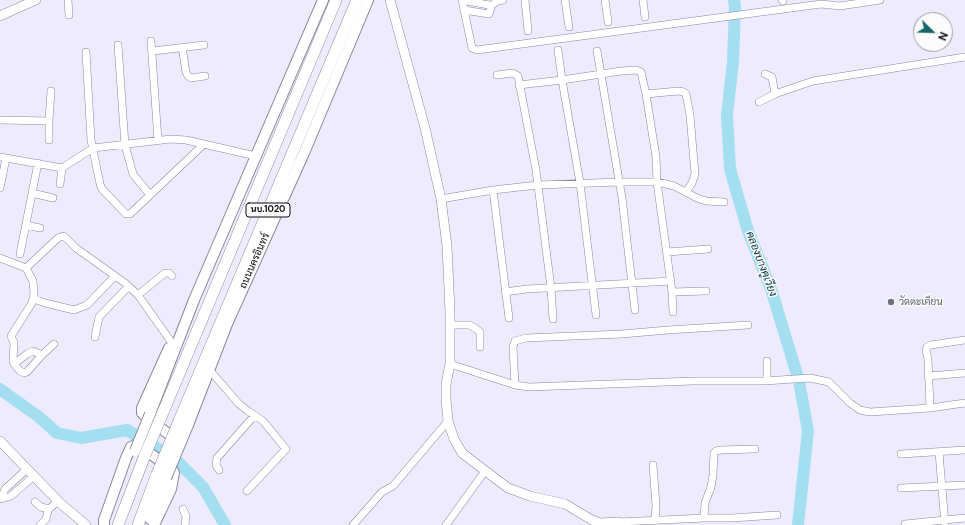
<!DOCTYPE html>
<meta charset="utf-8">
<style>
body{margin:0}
#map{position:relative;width:965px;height:525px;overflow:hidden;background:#eeebfe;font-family:"DM Sans",sans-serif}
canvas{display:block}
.north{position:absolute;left:913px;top:12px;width:40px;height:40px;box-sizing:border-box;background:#fbfbfb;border:1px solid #9c9b9e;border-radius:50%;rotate:113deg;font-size:11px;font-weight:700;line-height:16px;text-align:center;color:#0d0b13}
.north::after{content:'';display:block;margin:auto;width:14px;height:18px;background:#18666a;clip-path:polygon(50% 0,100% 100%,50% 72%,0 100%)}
</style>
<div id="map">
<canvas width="965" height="525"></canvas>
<div class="north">N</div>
</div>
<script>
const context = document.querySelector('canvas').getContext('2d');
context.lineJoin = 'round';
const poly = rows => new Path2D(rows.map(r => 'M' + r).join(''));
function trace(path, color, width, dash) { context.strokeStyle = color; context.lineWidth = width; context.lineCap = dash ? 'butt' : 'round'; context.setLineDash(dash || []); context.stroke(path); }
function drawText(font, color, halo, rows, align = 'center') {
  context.font = font + ' "DM Sans",Sarabun,sans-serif'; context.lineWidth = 3; context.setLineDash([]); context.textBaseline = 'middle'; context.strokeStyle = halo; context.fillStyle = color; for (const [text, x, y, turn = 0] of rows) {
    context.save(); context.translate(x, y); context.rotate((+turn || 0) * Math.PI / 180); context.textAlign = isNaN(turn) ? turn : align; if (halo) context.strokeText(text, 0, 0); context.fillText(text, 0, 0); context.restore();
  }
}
trace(poly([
 [734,0,735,6,733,62,727,115,730,169,748,231,771,289,799,381,808,431,798,525],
 [0,389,39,417,57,433,81,438,127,430,157,448,178,462,203,487,225,525]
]), '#a3dff0', 12);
const minor = poly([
 [68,0,69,15],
 [462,0,472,48,477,50,821,4,840,6,880,0],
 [462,0,489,5,491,8,489,14,464,10],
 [525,0,528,31],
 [565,0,569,27],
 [605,0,608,22],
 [643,0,645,17],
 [782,0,783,1],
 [490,6,498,1,503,0],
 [151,41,158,140],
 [118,45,125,145,133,174,150,195],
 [182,47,186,72,188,76,191,78,205,76],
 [558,50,562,80,580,183,596,315],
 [153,51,204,45],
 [597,51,622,198,635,310],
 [86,52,91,140,100,184,102,189,126,214,130,214,203,145],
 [765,74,772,77,775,94],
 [497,75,513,73,518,76,536,170,551,288,553,319],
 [519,85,562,80,621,71,636,70,641,72,646,94,656,157,657,182,672,292,673,312],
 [646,94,678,91,684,92,686,94,690,115,695,174,692,183,686,192],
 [759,102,775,94,813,81,965,57],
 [0,120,49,121],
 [49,140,49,121,51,91],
 [0,157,62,168,93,148,171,139,186,140,256,156],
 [60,184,62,168],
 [0,188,6,158],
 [493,190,509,318],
 [32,193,53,198],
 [441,199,493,190,538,185,619,182,657,182,674,186,697,198,706,201,724,202],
 [26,225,40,228],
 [667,252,708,249],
 [20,254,38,163],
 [0,258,26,268,58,238,63,236,66,238,76,248,125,283,138,295,172,343],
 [26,268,33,281,34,294,32,303,11,336,14,343,13,360,14,364,27,354,33,351,42,355],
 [505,292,527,289,671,281],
 [672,292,706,291],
 [138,295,165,273,169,273,172,276],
 [34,299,45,303,74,310,87,305,115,276],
 [450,325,469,325,475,328,480,332,480,347],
 [95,337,99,317,128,287],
 [767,361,767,380],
 [14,364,20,371,24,373,27,372,42,355,54,344],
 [450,364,515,385,529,387,693,381,764,381,810,378,829,382,850,403,860,410,870,412,930,408,965,403],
 [213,374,239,404,248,411,263,421,286,449,247,491],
 [928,376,965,373],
 [515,385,513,347,515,341,526,338,622,334,668,330,748,325],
 [930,408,928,359,926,350,927,347,931,345,965,340],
 [939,452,945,525],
 [901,454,965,450],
 [653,465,656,506,655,521],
 [27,469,5,489,1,499,11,496,34,476],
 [219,470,216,465,217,458,254,416],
 [901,488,965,485],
 [35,502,41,507,49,509,58,501],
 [183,509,186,516,185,525],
 [704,518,705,503,711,487,713,475,714,453,716,451,721,450,755,449],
 [619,522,704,518,732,518,777,515],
 [905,524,965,518],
 [40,525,46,519,48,511,47,508],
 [353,525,382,492,393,486,448,421],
 [446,525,485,471]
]);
const tertiary = poly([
 [390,0,425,128,441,199,447,246,450,311,450,364,446,384,446,399,448,421,454,439,462,453,508,488,530,496,565,504,592,520,600,523,619,522,620,525],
 [0,16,36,0],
 [0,441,60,503,86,525]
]);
const secondary = poly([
 [169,348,142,408,142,413,147,418,178,441],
 [150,414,194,300,323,0],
 [188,425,227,324,304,153,368,0],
 [150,519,166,478],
 [104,525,104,520,126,458,131,447,135,445,138,445,172,469,174,473,171,489,154,525]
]);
const primary = poly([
 [161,417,336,0],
 [179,421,357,0],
 [118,525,145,455],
 [138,525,157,474]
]);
trace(minor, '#8a879d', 8);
trace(tertiary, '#8a879d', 10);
trace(secondary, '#8a879d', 12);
trace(primary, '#8a879d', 12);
trace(minor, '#fff', 7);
trace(tertiary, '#fff', 9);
trace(secondary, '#fff', 10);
trace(primary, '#fff', 11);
const secondaryBridge = poly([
 [135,451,150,414],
 [166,478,188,425]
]);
const primaryBridge = poly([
 [145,455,161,417],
 [157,474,179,421]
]);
trace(secondaryBridge, '#8a879d', 12, []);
trace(primaryBridge, '#8a879d', 12, []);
trace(secondaryBridge, '#fff', 10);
trace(primaryBridge, '#fff', 11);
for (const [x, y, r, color] of [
 [891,302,4,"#6b7280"]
]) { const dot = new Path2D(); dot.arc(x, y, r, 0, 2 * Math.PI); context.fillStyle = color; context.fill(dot); trace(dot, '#fbfbfb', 1.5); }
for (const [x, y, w] of [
 [268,210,44]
]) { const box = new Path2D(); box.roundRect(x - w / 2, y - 7, w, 14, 3); context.fillStyle = '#fbfbfb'; context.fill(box); trace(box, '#0d0b13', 1); }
drawText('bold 9px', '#0d0b13', null, [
 ["นบ.1020",268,210]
]);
drawText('10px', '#0d0b13', '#fbfbfb', [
 ["ถนนนครอินทร์",255,261,-66]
]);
drawText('10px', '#5b616d', '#fbfbfb', [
 ["วัดตะเคียน",899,302]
], 'left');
drawText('italic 11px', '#003945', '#fbfbfb', [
 ["คลองบางคูเวียง",761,264,69]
]);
</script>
